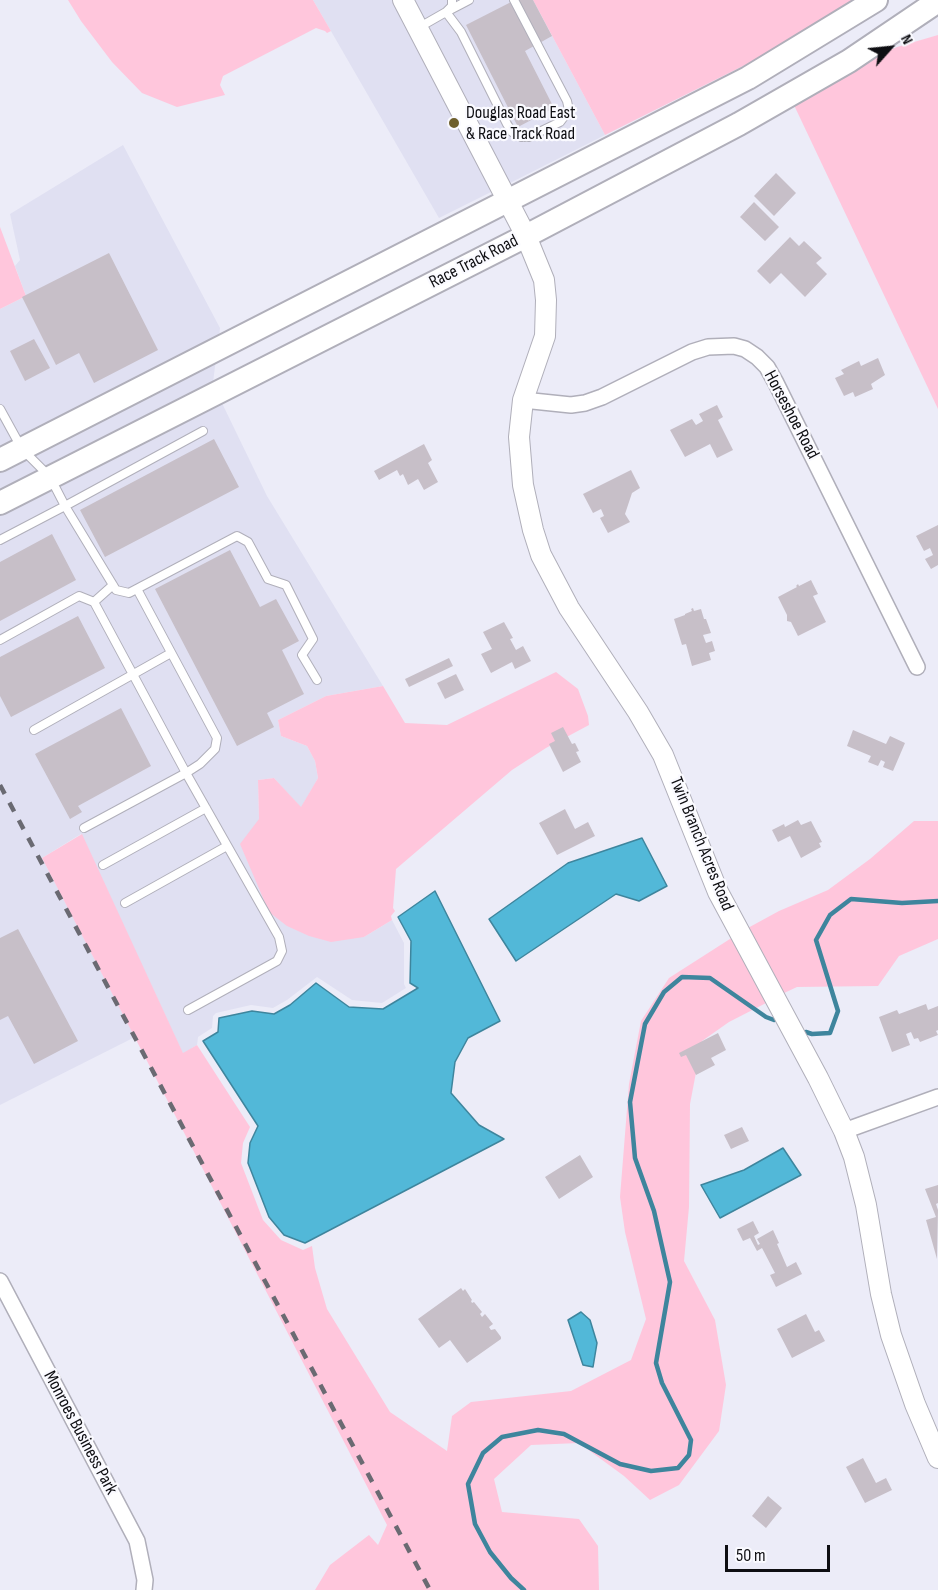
<!DOCTYPE html>
<style>
body{margin:0}
#map{position:relative;width:938px;height:1590px;overflow:hidden;background:#ececf8;font-family:"Sofia Sans Condensed",sans-serif}
canvas{display:block}
.north{position:absolute;left:860px;top:18px;width:60px;height:60px;-webkit-text-stroke:4px #fafaff;paint-order:stroke;rotate:63deg;font-size:16px;font-weight:700;line-height:24px;text-align:center;color:#0e0e12}
.north::after{content:'';display:block;margin:auto;width:21px;height:27px;background:#0e0e12;clip-path:polygon(50% 0,100% 100%,50% 72%,0 100%)}
.scale{position:absolute;left:725px;top:1545px;width:105px;height:27px;box-sizing:border-box;border:3px solid #0e0e12;border-top:0;padding-left:8px;font-size:18px;line-height:21px;white-space:nowrap;color:#0e0e12;-webkit-text-stroke:4px #fafaff;paint-order:stroke}
</style>
<div id="map">
<canvas width="938" height="1590"></canvas>
<div class="north">N</div>
<div class="scale">50 m</div>
</div>
<script>
const context = document.querySelector('canvas').getContext('2d');
context.lineJoin = 'round';
function fillPath(path, color) { context.fillStyle = color; context.fill(path, 'evenodd'); }
const poly = rows => new Path2D(rows.map(r => 'M' + r).join(''));
function trace(path, color, width, dash) { context.strokeStyle = color; context.lineWidth = width; context.lineCap = dash ? 'butt' : 'round'; context.setLineDash(dash || []); context.stroke(path); }
function drawText(font, color, halo, rows, align = 'center') {
  context.font = font + ' "Sofia Sans Condensed",sans-serif'; context.lineWidth = 4.5; context.setLineDash([]); context.textBaseline = 'middle'; context.strokeStyle = halo; context.fillStyle = color; for (const [text, x, y, turn = 0] of rows) {
    context.save(); context.translate(x, y); context.rotate((+turn || 0) * Math.PI / 180); context.textAlign = isNaN(turn) ? turn : align; if (halo) context.strokeText(text, 0, 0); context.fillText(text, 0, 0); context.restore();
  }
}
fillPath(poly([
 [313,0,394,0,493,191,439,218],
 [412,0,533,0,605,135,508,184],
 [123,145,220,328,219,336,0,447,0,309,26,296,15,266,20,260,10,214],
 [216,358,213,383,0,495,0,469],
 [220,399,267,496,383,686,326,696,278,720,281,736,307,746,315,761,318,778,301,808,274,778,258,780,259,819,364,937,392,920,404,943,404,984,406,988,382,1003,352,1000,317,977,287,1000,273,1008,251,1005,216,1013,213,1016,212,1028,198,1037,197,1045,183,1054,81,834,42,858,135,1037,0,1105,0,511]
]), '#e0e0f2');
fillPath(poly([
 [68,0,313,0,331,31,327,33,325,31,316,28,223,76,220,85,225,95,177,107,142,93,112,62,81,21],
 [533,0,854,0,777,46,769,53,605,135],
 [938,35,938,409,793,103,856,66,897,47],
 [0,227,26,296,0,309],
 [556,672,578,689,588,716,589,725,546,748,512,770,396,869,393,908,395,911,391,916,392,920,364,937,331,942,309,936,287,926,269,912,240,844,259,819,258,780,274,778,301,807,318,778,315,761,307,746,281,736,278,720,326,696,383,686,405,723,447,725],
 [914,821,938,821,938,939,899,956,878,986,797,987,782,994,746,929,779,911,828,890,870,859],
 [82,834,183,1053,197,1045,250,1127,243,1143,241,1163,263,1220,281,1240,303,1250,312,1246,315,1268,327,1309,390,1412,447,1451,452,1416,471,1402,571,1391,631,1360,646,1319,625,1232,620,1197,629,1084,641,1021,669,978,733,937,768,1002,729,1022,702,1041,690,1104,689,1207,684,1261,715,1320,726,1385,719,1431,679,1485,650,1500,624,1476,579,1443,531,1445,494,1479,502,1512,579,1519,598,1546,599,1590,315,1590,330,1565,369,1535,378,1545,387,1525,42,858]
]), '#ffc6dc');
const water = poly([
 [642,838,667,886,639,901,616,894,516,961,489,919,568,863,642,838],
 [435,891,500,1021,468,1038,455,1062,451,1093,479,1125,504,1139,305,1243,284,1235,269,1217,248,1163,250,1143,258,1126,203,1041,218,1032,219,1018,252,1011,274,1014,290,1005,316,983,349,1007,383,1009,418,988,410,983,411,941,398,917,435,891],
 [783,1148,801,1175,720,1218,701,1185,744,1170,783,1148],
 [581,1312,590,1320,597,1343,593,1367,583,1365,568,1320,581,1312]
]);
fillPath(water, '#52b8d8');
trace(water, '#3e859d', 1.5);
trace(poly([
 [806,1032,812,1034,830,1033,838,1011,816,940,830,915,851,899,902,903,938,901],
 [524,1590,511,1578,490,1552,475,1524,468,1484,483,1453,502,1437,538,1430,564,1434,620,1464,651,1471,678,1468,689,1455,691,1440,662,1383,656,1363,670,1282,654,1211,635,1158,630,1102,645,1024,664,992,682,977,710,978,766,1017,774,1020]
]), '#3e859d', 4.5);
fillPath(poly([
 [515,0,533,0,552,36,525,51,554,108,518,127,466,25],
 [776,173,796,193,774,216,754,196],
 [754,202,779,227,765,241,740,217],
 [790,237,799,246,804,241,822,258,816,263,827,274,805,297,781,273,770,284,757,271],
 [109,253,158,350,94,383,79,353,56,365,22,297],
 [34,339,50,368,25,381,10,351],
 [878,358,885,375,871,384,873,389,855,397,853,392,844,396,835,378,844,374,841,370,859,361,861,366],
 [717,405,723,417,718,420,733,450,717,458,710,444,685,457,670,430,692,419,696,425,703,421,699,414],
 [214,439,239,487,105,557,80,510],
 [424,444,432,460,428,463,438,482,424,490,418,479,408,485,403,474,400,476,397,470,379,480,374,471],
 [631,470,640,488,632,493,625,514,630,522,608,533,600,518,604,516,601,509,593,513,583,494],
 [938,525,938,565,931,569,925,559,933,555,930,548,924,551,916,536],
 [52,534,76,580,0,621,0,562],
 [230,550,260,607,276,599,299,641,282,650,304,694,267,713,274,727,237,746,155,589],
 [811,580,818,594,813,596,826,622,798,636,791,622,787,621,787,615,778,597,797,587,796,586,798,584,799,586],
 [693,608,694,611,701,609,704,619,706,619,711,633,703,635,706,643,712,641,715,651,709,653,711,660,692,666,686,644,682,645,674,619,685,615,685,614,692,611,691,609],
 [78,616,105,668,11,717,0,696,0,657],
 [504,622,513,638,510,639,516,650,523,646,531,661,515,669,512,662,491,673,481,654,492,649,483,632],
 [449,658,453,666,409,687,405,679],
 [456,674,464,690,445,699,437,683],
 [121,708,151,766,78,806,82,812,70,819,35,754],
 [563,727,572,744,575,743,579,751,576,752,581,762,563,772,549,744,555,741,551,733],
 [853,730,886,744,890,736,905,743,893,771,883,767,885,762,881,760,878,766,868,762,871,756,847,746],
 [565,809,575,829,588,822,595,836,557,855,539,823],
 [798,820,801,825,811,821,822,842,819,843,821,847,801,858,790,836,778,842,772,830,784,824,785,827],
 [18,929,78,1041,34,1064,8,1016,0,1020,0,938],
 [926,1004,928,1010,938,1006,938,1030,936,1031,938,1035,920,1042,918,1038,914,1039,911,1032,906,1034,910,1045,892,1052,879,1017,897,1010,899,1014],
 [718,1033,726,1050,711,1058,715,1065,696,1075,686,1055,681,1057,679,1053],
 [742,1127,749,1141,731,1149,724,1135],
 [580,1155,593,1177,559,1199,545,1177],
 [938,1185,938,1203,936,1204,938,1210,937,1259,926,1220,936,1217,925,1189],
 [753,1221,759,1233,754,1236,758,1245,760,1244,757,1239,773,1230,779,1243,777,1244,787,1267,796,1262,802,1274,776,1287,770,1275,775,1273,762,1248,757,1251,750,1238,743,1241,737,1229],
 [461,1288,463,1291,465,1289,472,1300,471,1301,472,1303,474,1302,482,1312,480,1314,482,1317,485,1314,493,1324,489,1327,491,1330,495,1329,501,1337,501,1339,467,1363,450,1340,439,1348,418,1319],
 [806,1314,815,1332,819,1330,825,1341,792,1358,777,1329],
 [863,1458,876,1483,886,1478,892,1490,865,1503,846,1467],
 [768,1496,782,1508,766,1528,752,1516]
]), '#c7bfc8');
const service = poly([
 [469,0,446,12,461,32,507,124,512,132,521,137,529,137,560,122,569,110,567,101,514,0],
 [418,28,446,12,452,6,452,0],
 [0,409,22,449,50,477,65,506,203,431],
 [0,540,65,506,116,590,129,593,237,536,248,542,268,579,286,585,313,639,302,655,317,680],
 [113,585,94,602,186,773,200,764,215,749,217,738,137,589],
 [0,640,79,596,94,602],
 [34,730,171,653],
 [84,828,186,773,279,937,282,951,277,961,188,1010],
 [103,865,206,808],
 [125,903,227,846]
]);
const minor = poly([
 [523,400,571,405,585,403,602,397,692,352,708,347,734,346,745,349,757,357,767,367,776,383,917,667],
 [844,1131,938,1097],
 [0,1281,137,1541,145,1580,144,1590]
]);
const tertiary = poly([
 [403,0,526,236,544,280,546,300,545,336,523,400,519,437,523,485,533,530,541,555,569,608,638,712,663,755,718,892,818,1078,844,1131,854,1157,866,1205,881,1294,891,1335,915,1404,938,1458]
]);
const secondary = poly([
 [0,460,748,78,876,0],
 [0,503,526,236,739,124,849,61,938,1]
]);
trace(service, '#b0afba', 10);
trace(minor, '#b0afba', 18);
trace(tertiary, '#b0afba', 22);
trace(secondary, '#b0afba', 26);
trace(service, '#fff', 8);
trace(minor, '#fff', 15);
trace(tertiary, '#fff', 20);
trace(secondary, '#fff', 22);
trace(poly([
 [0,785,430,1590]
]), '#6a6a72', 4.5, [10, 10]);
for (const [x, y, r, color] of [
 [454,123,6,"#6e5f2c"]
]) { const dot = new Path2D(); dot.arc(x, y, r, 0, 2 * Math.PI); context.fillStyle = color; context.fill(dot); trace(dot, '#fafaff', 2); }
drawText('18px', '#0e0e12', '#fafaff', [
 ["Douglas Road East",466,113],
 ["& Race Track Road",466,134]
], 'left');
drawText('18px', '#0e0e12', '#fafaff', [
 ["Race Track Road",474,262,-27],
 ["Horseshoe Road",791,415,62],
 ["Twin Branch Acres Road",701,844,68],
 ["Monroes Business Park",80,1433,62]
]);
</script>
